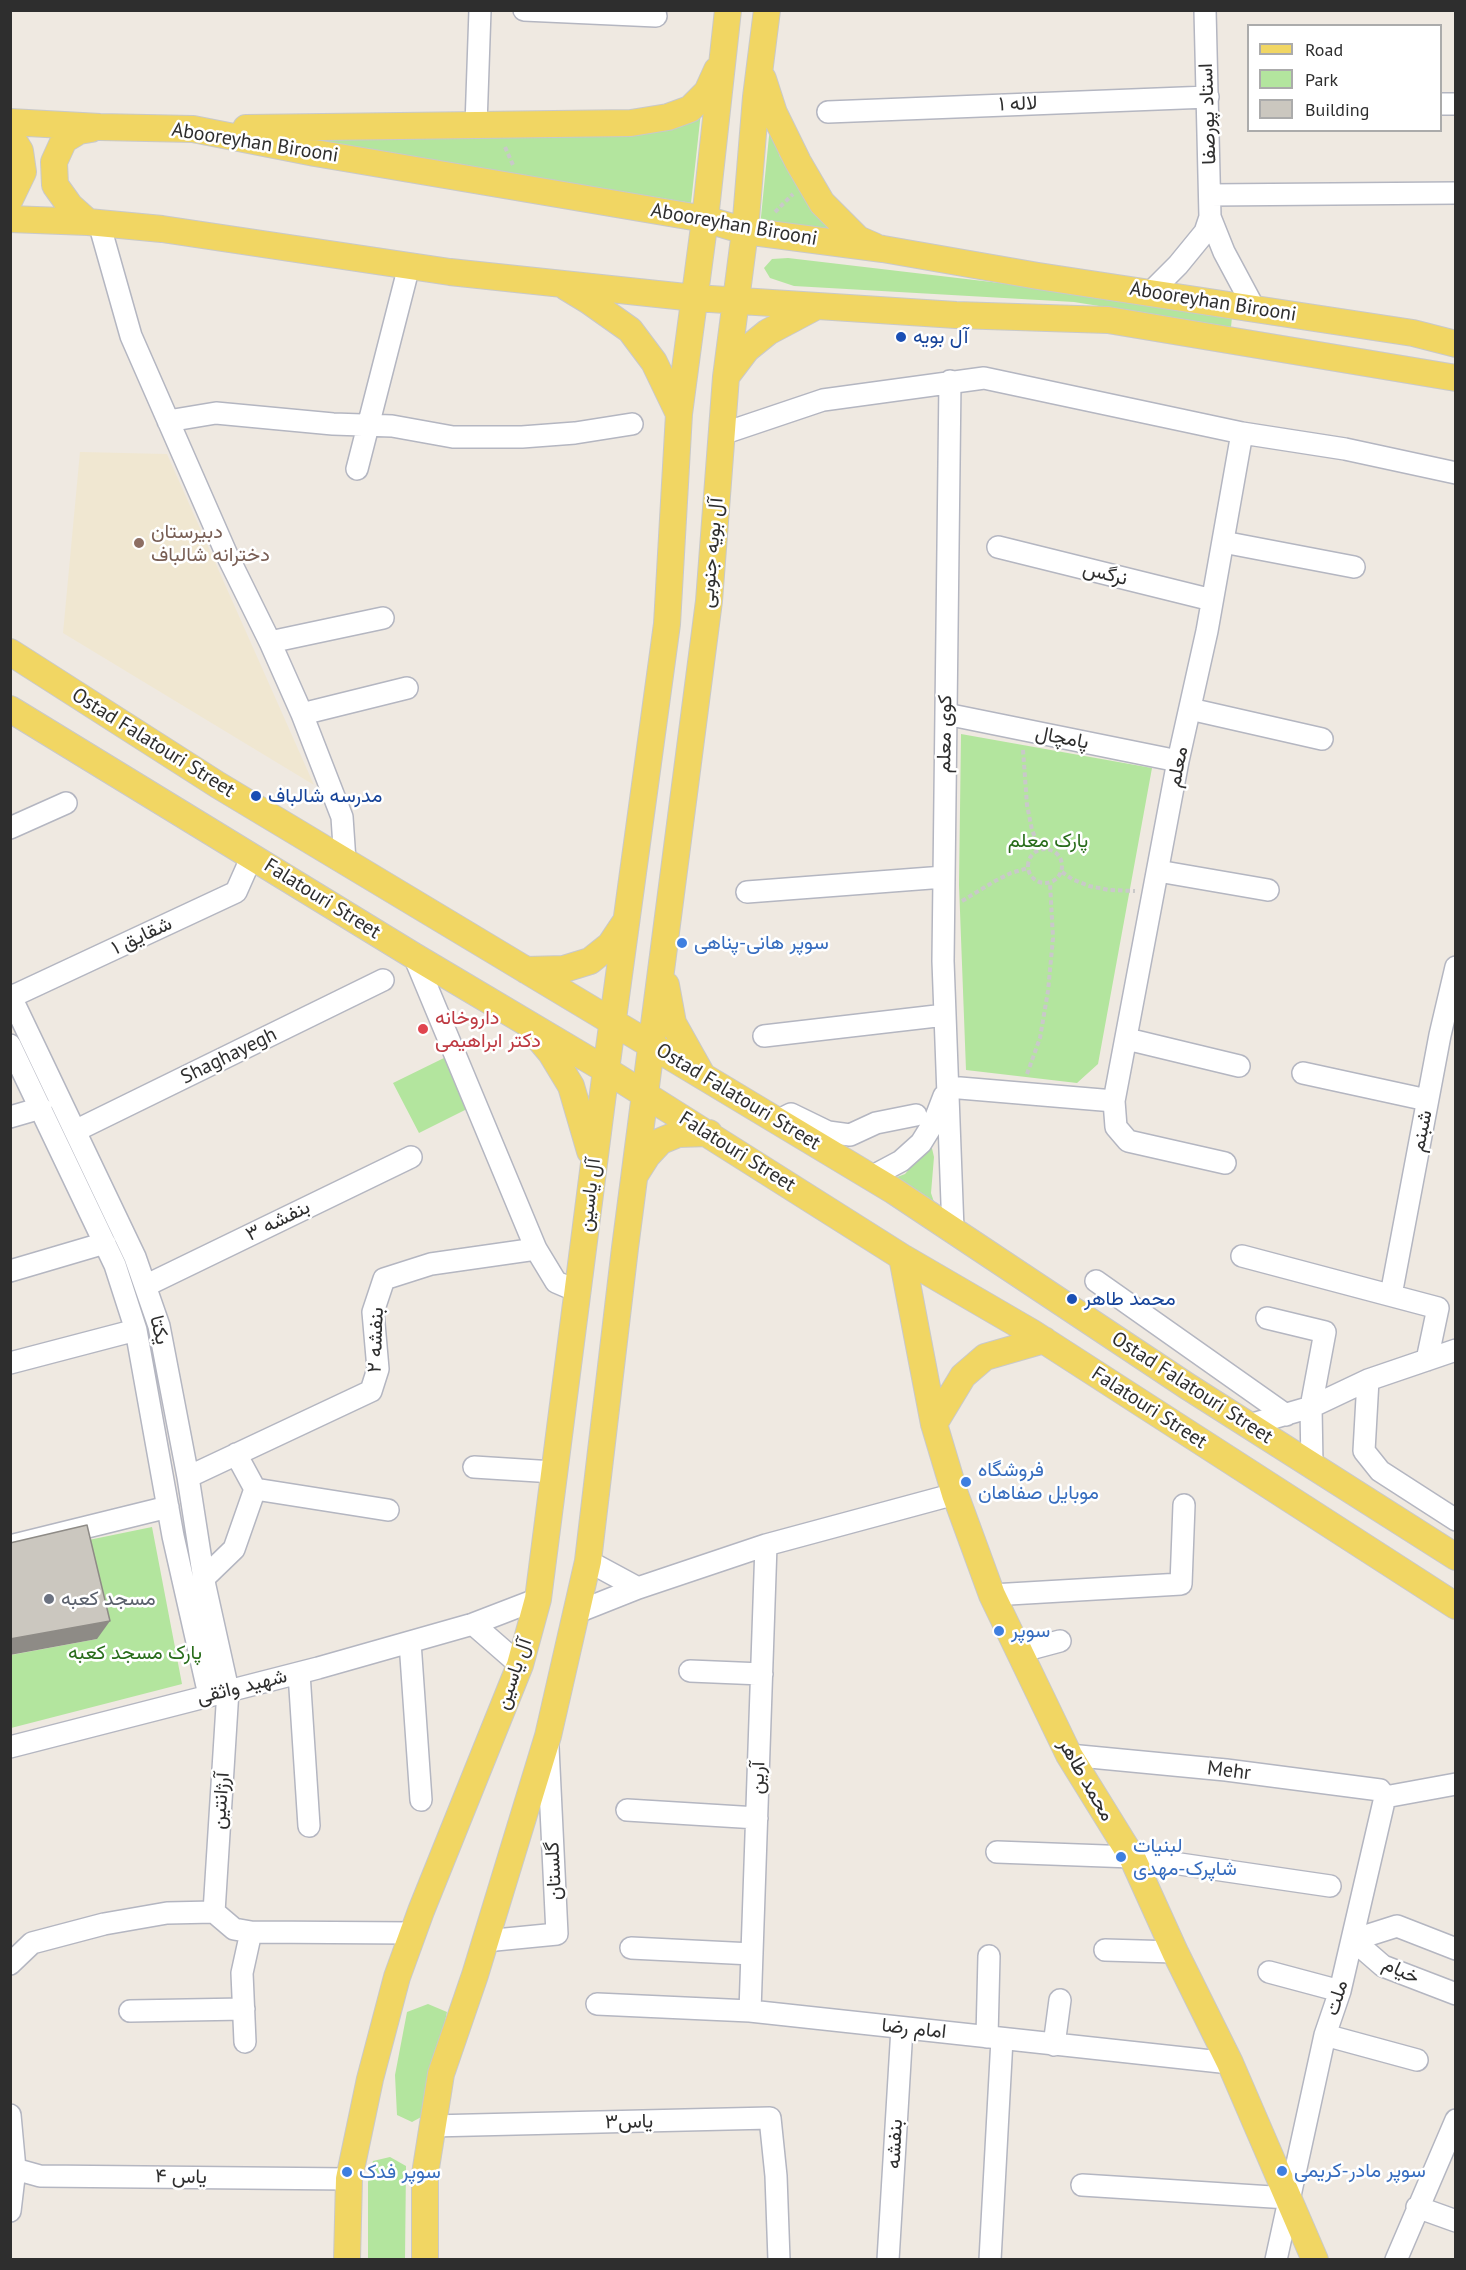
<!DOCTYPE html>
<meta charset="utf-8">
<style>
body{margin:0}
#map{position:relative;width:1466px;height:2270px;overflow:hidden;background:#efe9e1;font-family:"PT Sans",sans-serif}
canvas{display:block}
.frame{position:absolute;inset:0;border:12px solid #2e2e2e;pointer-events:none}
.legend{position:absolute;left:1247px;top:24px;width:195px;height:108px;box-sizing:border-box;background:#fff;border:2px solid #ababab;margin:0;padding:8px 10px;list-style:none;font-size:18px;color:#2e2e2e}
.legend li{display:flex;align-items:center;gap:12px;height:30px}
.legend b{width:30px;border:2px solid #ababab}
</style>
<div id="map">
<canvas width="1466" height="2270"></canvas>
<div class="frame"></div>
<ul class="legend">
<li><b style="height:8px;background:#f1d663"></b>Road</li>
<li><b style="height:16px;background:#b3e59e"></b>Park</li>
<li><b style="height:16px;background:#cbc7bf"></b>Building</li>
</ul>
</div>
<script>
const context = document.querySelector('canvas').getContext('2d');
context.lineJoin = 'round';
function fillPath(path, color) { context.fillStyle = color; context.fill(path, 'evenodd'); }
const poly = rows => new Path2D(rows.map(r => 'M' + r).join(''));
function trace(path, color, width, dash) { context.strokeStyle = color; context.lineWidth = width; context.lineCap = dash ? 'butt' : 'round'; context.setLineDash(dash || []); context.stroke(path); }
function drawText(font, color, halo, rows, align = 'center') {
  context.font = font + ' "PT Sans",Vazirmatn,sans-serif'; context.lineWidth = 5; context.setLineDash([]); context.textBaseline = 'middle'; context.strokeStyle = halo; context.fillStyle = color; for (const [text, x, y, turn = 0] of rows) {
    context.save(); context.translate(x, y); context.rotate((+turn || 0) * Math.PI / 180); context.textAlign = isNaN(turn) ? turn : align; if (halo) context.strokeText(text, 0, 0); context.fillText(text, 0, 0); context.restore();
  }
}
fillPath(poly([
 [80,452,167,454,314,785,63,633]
]), '#f0e7d1');
fillPath(poly([
 [701,112,691,203,291,137],
 [770,126,780,157,799,188,847,242,760,227],
 [788,258,1000,283,1232,317,1231,327,1074,302,794,286,770,278,764,268,772,259],
 [961,734,1152,768,1098,1064,1077,1083,966,1070,959,885],
 [446,1057,471,1107,419,1133,393,1083],
 [931,1144,934,1157,931,1193,936,1208,892,1179,905,1174],
 [152,1527,182,1684,11,1728,11,1655,97,1639,74,1543],
 [428,2004,447,2012,425,2115,412,2122,397,2115,395,2075,407,2012],
 [390,2157,406,2166,405,2259,368,2259,368,2182,373,2161]
]), '#b3e59e');
const minor = poly([
 [524,10,656,16],
 [1440,104,1456,104],
 [828,112,1208,97],
 [476,125,480,10],
 [1210,195,1456,193],
 [1210,217,1224,252,1254,308],
 [99,223,131,336,227,555,270,642,302,714,342,817,345,861],
 [1151,292,1178,265,1205,232,1210,217,1205,10],
 [950,381,943,961,953,1230],
 [168,421,216,413,333,424,392,426,453,437,522,437,575,433,632,424],
 [722,434,823,400,984,378,1242,433,1345,449,1456,473],
 [357,469,409,266],
 [1223,542,1354,567],
 [998,547,1212,600],
 [270,642,383,618],
 [1190,709,1322,739],
 [302,714,407,688],
 [946,714,1178,761],
 [10,828,66,803],
 [1158,871,1268,890],
 [747,892,944,877],
 [414,956,536,1249,556,1282,577,1291],
 [10,995,135,1257,159,1326,188,1477,205,1586,228,1690,214,1912],
 [11,997,236,892,252,856],
 [764,1036,945,1015],
 [1127,1039,1239,1066],
 [10,1045,115,1265,136,1330,173,1536,209,1695],
 [1303,1073,1427,1100],
 [948,1087,1114,1101],
 [10,1117,41,1108],
 [777,1121,791,1114,828,1132,850,1135,876,1123,916,1115],
 [75,1131,383,980],
 [1225,1163,1128,1141,1116,1127,1114,1101,1178,761,1207,631,1242,433],
 [871,1177,901,1161,921,1143,934,1122,944,1096],
 [1242,1256,1438,1308,1427,1360],
 [10,1271,105,1243],
 [1096,1281,1286,1415],
 [145,1286,411,1157],
 [1391,1295,1440,1035,1456,967],
 [1267,1318,1325,1332,1311,1407,1312,1465],
 [10,1363,136,1330],
 [1368,1380,1364,1451,1380,1471,1456,1520],
 [1249,1425,1311,1407,1368,1380,1456,1350],
 [474,1467,554,1472],
 [188,1477,371,1391,378,1369,373,1312,384,1279,431,1264,536,1249],
 [255,1489,388,1510],
 [10,1546,168,1507],
 [588,1561,638,1588],
 [204,1578,234,1549,255,1489,236,1454],
 [992,1595,1181,1584,1184,1505],
 [575,1613,638,1588,766,1545,955,1494],
 [473,1624,520,1665],
 [410,1642,421,1800],
 [1019,1652,1060,1641],
 [690,1671,762,1674],
 [299,1673,309,1826],
 [10,1747,318,1668,473,1624,538,1599],
 [1069,1755,1226,1770,1380,1790,1385,1797],
 [1385,1797,1456,1784],
 [627,1810,757,1818],
 [997,1852,1132,1857,1330,1886],
 [1353,1940,1383,1966,1456,1994],
 [1353,1940,1397,1926,1456,1949],
 [485,1941,557,1934,548,1747],
 [631,1948,752,1954],
 [1105,1950,1175,1952],
 [10,1964,32,1943,104,1924,167,1913,214,1912,234,1929,251,1932,413,1933],
 [1269,1972,1340,1991],
 [597,2004,750,2011,1230,2063],
 [130,2011,244,2009],
 [750,2011,766,1545],
 [1325,2035,1417,2060],
 [987,2037,989,1956],
 [245,2042,242,1973,251,1932],
 [1054,2045,1060,2000],
 [10,2115,15,2169,10,2211],
 [431,2126,770,2118,776,2176,779,2260],
 [15,2169,40,2176,349,2179],
 [1082,2185,1288,2198],
 [1417,2207,1456,2221],
 [888,2260,902,2028],
 [990,2260,1002,2039],
 [1276,2260,1325,2035,1340,1991,1385,1797],
 [1396,2260,1456,2120]
]);
const major = poly([
 [763,79,774,113,798,162,822,203,858,239,874,246],
 [10,122,100,127,193,129,315,153,705,219,745,231,883,249,1038,276,1413,333,1456,344],
 [246,128,631,123,668,117,690,109,707,92,717,70],
 [10,135,20,151,23,172,10,199],
 [10,219,88,222,162,229,450,272,695,298,956,315,1108,320,1456,378],
 [88,222,70,206,55,185,54,162,64,140,79,131,91,129],
 [566,287,589,301,630,330,654,362,679,414],
 [728,374,747,349,768,332,817,306],
 [10,652,218,785,894,1191,1187,1386,1456,1557],
 [10,709,414,956,606,1070,902,1257,1031,1332,1456,1606],
 [526,970,564,969,590,961,610,945,624,924],
 [666,985,673,1023,701,1073],
 [535,1034,551,1053,571,1086,590,1151],
 [635,1175,647,1156,661,1141,678,1134,709,1133],
 [902,1257,934,1424,955,1494,992,1595,1069,1755,1132,1857,1175,1952,1230,2063,1315,2260],
 [934,1424,963,1376,985,1357,1044,1340],
 [347,2260,349,2179,370,2079,397,1977,421,1911,520,1665,538,1599,606,1070,667,624,679,414,705,219,728,10],
 [425,2260,425,2174,441,2074,475,1975,548,1736,588,1561,625,1248,709,601,726,377,745,231,756,97,767,10]
]);
trace(minor, '#b4b6c1', 24);
trace(major, '#c9c9c9', 28);
trace(poly([
 [505,147,513,165],
 [775,212,793,194],
 [1023,750,1027,805,1032,830,1040,849],
 '1028 866a17 17 0 1 1 34 0a17 17 0 1 1-34 0Z',
 [1062,872,1072,879,1089,886,1109,890,1135,891],
 [962,901,995,881,1011,873,1028,868],
 [1027,1074,1040,1038,1048,991,1053,938,1050,883]
]), '#c9c9c9', 4, [4.5, 3]);
trace(minor, '#fff', 21);
trace(major, '#f1d663', 26);
fillPath(poly([
 [110,1621,97,1639,10,1655,10,1639]
]), '#8e8b86');
const building = poly([
 [87,1525,110,1621,10,1639,10,1543,87,1525]
]);
fillPath(building, '#cbc7bf');
trace(building, '#8e8b86', 1.5);
for (const [x, y, r, color] of [
 [901,337,6,"#1a4fb4"],
 [139,543,6,"#8d6e63"],
 [256,796,6,"#1a4fb4"],
 [682,943,6,"#3f7fe0"],
 [423,1029,6,"#e0444e"],
 [1072,1299,6,"#1a4fb4"],
 [966,1482,6,"#3f7fe0"],
 [49,1599,6,"#6b7280"],
 [999,1631,6,"#3f7fe0"],
 [1121,1857,6,"#3f7fe0"],
 [1282,2171,6,"#3f7fe0"],
 [347,2172,6,"#3f7fe0"]
]) { const dot = new Path2D(); dot.arc(x, y, r, 0, 2 * Math.PI); context.fillStyle = color; context.fill(dot); trace(dot, '#fff', 2); }
drawText('20px', '#2e2e2e', '#fff', [
 ["لاله ۱",1018,104,-2],
 ["استاد پورصفا",1208,114,-92],
 ["Abooreyhan Birooni",255,143,9],
 ["Abooreyhan Birooni",734,225,10],
 ["Abooreyhan Birooni",1213,302,9],
 ["آل بویه جنوبی",712,553,-85],
 ["نرگس",1105,574,14],
 ["کوی معلم",945,734,-89],
 ["پامچال",1062,738,11],
 ["Ostad Falatouri Street",153,743,32],
 ["معلم",1178,767,-79],
 ["Falatouri Street",322,899,32],
 ["شقایق ۱",142,936,-25],
 ["Shaghayegh",229,1056,-26],
 ["Ostad Falatouri Street",738,1097,31],
 ["شبنم",1422,1131,-79],
 ["Falatouri Street",737,1152,32],
 ["آل یاسین",590,1195,-83],
 ["بنفشه ۳",278,1221,-26],
 ["یکتا",159,1330,76],
 ["بنفشه ۲",376,1340,-88],
 ["Ostad Falatouri Street",1192,1388,33],
 ["Falatouri Street",1149,1408,33],
 ["آل یاسین",514,1674,-71],
 ["شهید واثقی",242,1687,-14],
 ["Mehr",1229,1771,7],
 ["آرین",758,1778,-88],
 ["محمد طاهر",1086,1780,60],
 ["آرژانتین",221,1801,-86],
 ["گلستان",554,1871,-93],
 ["خیام",1401,1971,25],
 ["ملت",1337,1998,-73],
 ["امام رضا",914,2029,6],
 ["یاس۳",629,2122,-1],
 ["بنفشه",895,2144,-87],
 ["یاس ۴",181,2177,1]
]);
drawText('20px', '#164399', '#fff', [
 ["آل بویه",913,337],
 ["مدرسه شالباف",268,796],
 ["محمد طاهر",1084,1299]
], 'left');
drawText('20px', '#785e54', '#fff', [
 ["دبیرستان",151,532],
 ["دخترانه شالباف",151,555]
], 'left');
drawText('20px', '#296d1b', '#fff', [
 ["پارک معلم",1048,841],
 ["پارک مسجد کعبه",135,1653]
]);
drawText('20px', '#366cbe', '#fff', [
 ["سوپر هانی-پناهی",694,943],
 ["فروشگاه",978,1470],
 ["موبایل صفاهان",978,1493],
 ["سوپر",1011,1631],
 ["لبنیات",1133,1846],
 ["شاپرک-مهدی",1133,1869],
 ["سوپر مادر-کریمی",1294,2171],
 ["سوپر فدک",359,2172]
], 'left');
drawText('20px', '#be3a42', '#fff', [
 ["داروخانه",435,1018],
 ["دکتر ابراهیمی",435,1041]
], 'left');
drawText('20px', '#5b616d', '#fff', [
 ["مسجد کعبه",61,1599]
], 'left');
</script>
